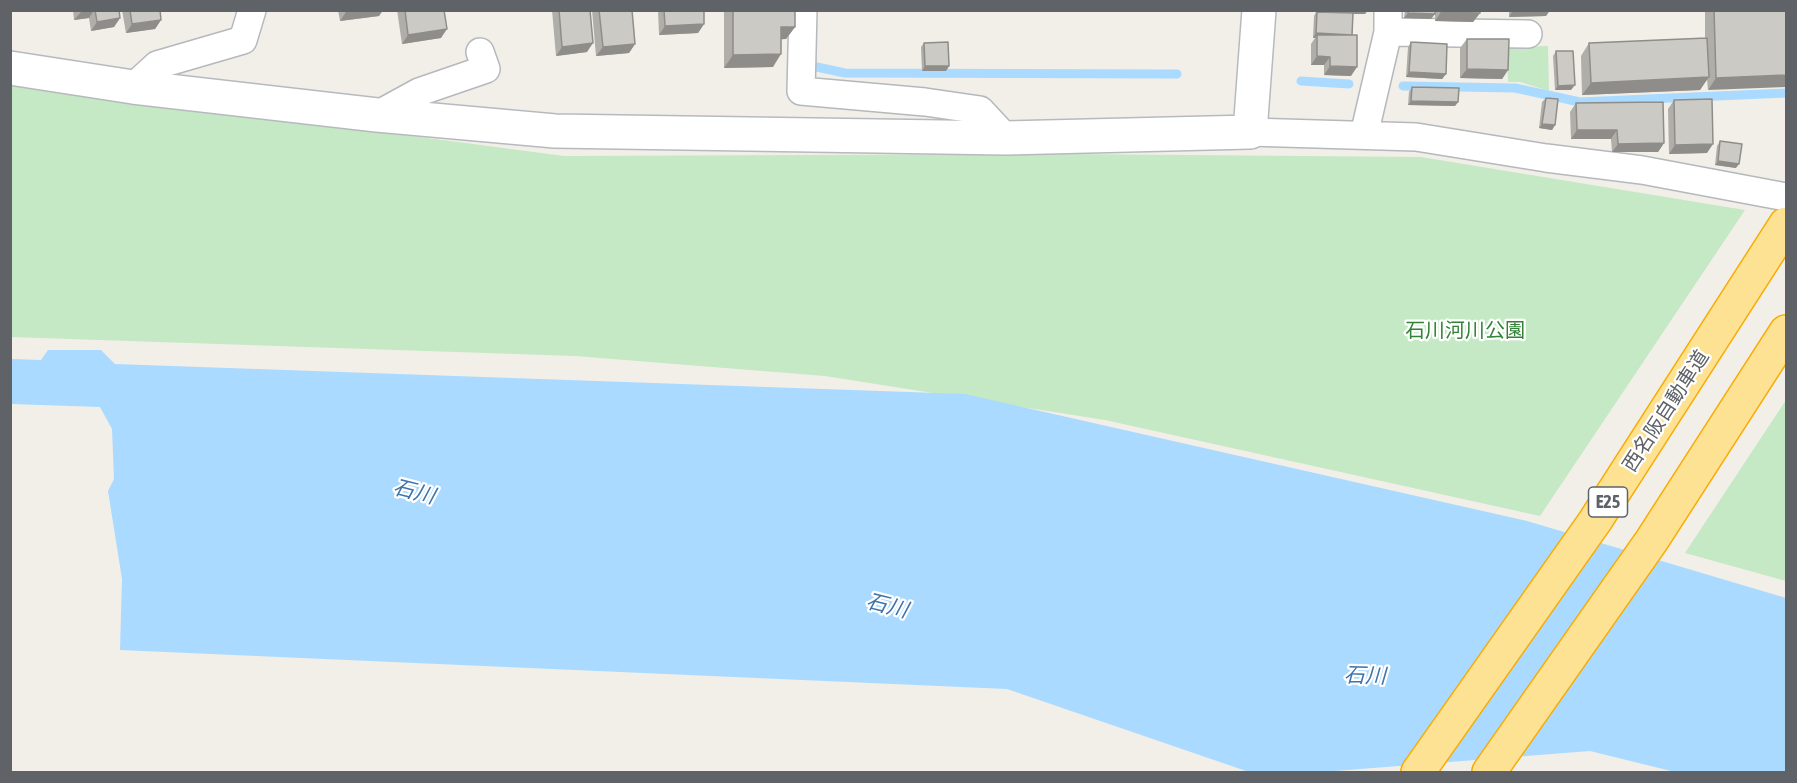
<!DOCTYPE html>
<meta charset="utf-8">
<style>
body{margin:0}
#map{position:relative;width:1797px;height:783px;overflow:hidden;background:#f1efe8;font-family:"Asap Condensed",sans-serif}
canvas{display:block}
.frame{position:absolute;inset:0;border:12px solid #5f6368;pointer-events:none}
</style>
<div id="map">
<canvas width="1797" height="783"></canvas>
<div class="frame"></div>
</div>
<script>
const context = document.querySelector('canvas').getContext('2d');
context.lineJoin = 'round';
function fillPath(path, color) { context.fillStyle = color; context.fill(path, 'evenodd'); }
const poly = rows => new Path2D(rows.map(r => 'M' + r).join(''));
function trace(path, color, width, dash) { context.strokeStyle = color; context.lineWidth = width; context.lineCap = dash ? 'butt' : 'round'; context.setLineDash(dash || []); context.stroke(path); }
function drawText(font, color, halo, rows, align = 'center') {
  context.font = font + ' "Asap Condensed","Noto Sans JP",sans-serif'; context.lineWidth = 4.5; context.setLineDash([]); context.textBaseline = 'middle'; context.strokeStyle = halo; context.fillStyle = color; for (const [text, x, y, turn = 0] of rows) {
    context.save(); context.translate(x, y); context.rotate((+turn || 0) * Math.PI / 180); context.textAlign = isNaN(turn) ? turn : align; if (halo) context.strokeText(text, 0, 0); context.fillText(text, 0, 0); context.restore();
  }
}
fillPath(poly([
 [1548,46,1549,91,1520,82,1508,82,1507,47],
 [10,83,564,156,1066,154,1421,157,1745,210,1540,516,1105,420,825,376,575,356,11,337],
 [1786,400,1786,581,1685,553]
]), '#c5e8c5');
fillPath(poly([
 [48,350,101,350,115,364,965,394,1527,521,1786,598,1786,772,1675,772,1590,751,1322,772,1249,772,1007,689,120,650,122,579,108,491,114,479,112,429,100,407,11,404,11,359,41,360]
]), '#aadaff');
trace(poly([
 [812,60,812,66,845,73,1177,74],
 [1301,81,1349,84],
 [1403,86,1515,88,1580,102,1786,93]
]), '#aadaff', 9);
const street = poly([
 [803,10,801,91,925,102,980,110,1006,138],
 [1388,32,1528,34],
 [133,87,157,65,243,40,252,10],
 [377,115,419,92,486,69,480,52],
 [1250,132,1416,137,1546,158,1642,170,1786,197],
 [1364,135,1388,32,1388,10]
]);
const secondary = poly([
 [10,68,133,87,377,115,555,131,1006,138,1250,132,1259,10]
]);
const highway = poly([
 [1418,772,1595,521,1786,224],
 [1489,772,1652,540,1786,332]
]);
trace(street, '#b5b8bc', 30);
trace(secondary, '#b6babf', 36);
trace(highway, '#f9ab00', 36);
trace(street, '#fff', 27);
trace(secondary, '#fff', 33);
trace(highway, '#fde293', 33);
fillPath(poly([
 [73,10,119,10,120,18,114,27,91,31,89,18,74,20],
 [122,10,160,10,161,20,155,29,126,33],
 [338,10,383,10,379,16,340,21],
 [397,10,444,10,441,38,402,44],
 [552,10,590,10,587,52,556,56],
 [592,10,632,10,635,44,629,53,596,56],
 [658,10,704,10,704,24,698,33,659,35],
 [724,10,795,10,795,27,786,39,781,39,773,67,724,68],
 [1317,10,1368,10,1365,14,1353,14,1351,76,1324,75,1324,65,1311,65,1311,44,1315,38,1313,38,1314,16],
 [1405,10,1435,10,1431,19,1404,18],
 [1435,10,1480,10,1480,13,1473,22,1435,21],
 [1509,10,1550,10,1546,16,1509,17],
 [1705,10,1786,10,1708,90,1707,79,1700,90,1582,95,1581,56,1589,43,1705,38],
 [1467,39,1508,70,1502,79,1460,78,1460,48],
 [1411,42,1446,74,1442,79,1406,77,1408,47],
 [924,43,949,66,946,71,922,71,921,47],
 [1556,51,1571,90,1555,90,1553,56],
 [1412,87,1458,102,1455,106,1408,105,1409,92],
 [1546,98,1555,125,1552,130,1539,128,1542,102],
 [1674,100,1707,153,1669,154,1668,109],
 [1576,103,1664,143,1658,152,1612,152,1611,139,1571,139,1570,112],
 [1720,141,1736,168,1715,165,1717,146]
]), '#afaea9');
fillPath(poly([
 [88,10,94,10,89,18,74,20,81,12],
 [360,10,383,10,379,16,340,21,346,12],
 [1319,10,1368,10,1365,14,1316,14],
 [1513,10,1550,10,1546,16,1509,17],
 [1441,12,1480,13,1473,22,1435,21],
 [1408,13,1435,14,1431,19,1404,18],
 [120,18,114,27,91,31,97,22],
 [161,20,155,29,126,33,132,24],
 [704,24,698,33,659,35,665,26],
 [781,27,795,27,786,39,772,40],
 [447,29,441,38,402,44,408,35],
 [1316,33,1352,35,1317,35,1315,38,1313,38],
 [593,43,587,52,556,56,562,47],
 [635,44,629,53,596,56,603,47],
 [781,54,773,67,724,68,733,55],
 [1317,56,1330,57,1324,65,1311,65],
 [925,66,949,66,946,71,922,71],
 [1330,66,1357,67,1351,76,1324,75],
 [1467,69,1508,70,1502,79,1460,78],
 [1409,72,1446,74,1442,79,1406,77],
 [1786,75,1786,87,1708,90,1716,78],
 [1709,77,1700,90,1582,95,1591,83],
 [1575,85,1571,90,1555,90,1558,86],
 [1411,101,1458,102,1455,106,1408,105],
 [1542,124,1555,125,1552,130,1539,128],
 [1577,130,1617,130,1611,139,1571,139],
 [1664,143,1658,152,1612,152,1618,144],
 [1713,144,1707,153,1669,154,1675,145],
 [1718,161,1739,164,1736,168,1715,165]
]), '#8f8d8a');
const building = poly([
 [95,10,119,10,120,18,97,22,95,10],
 [130,10,160,10,161,20,132,24,130,10],
 [345,10,360,10,346,12,345,10],
 [405,10,444,10,447,29,408,35,405,10],
 [559,10,590,10,593,43,562,47,559,10],
 [599,10,632,10,635,44,603,47,599,10],
 [664,10,704,10,704,24,665,26,664,10],
 [733,10,795,10,795,27,781,27,781,54,733,55,733,10],
 [1408,10,1435,10,1435,14,1408,13,1408,10],
 [1441,10,1480,10,1480,13,1441,12,1441,10],
 [1714,10,1786,10,1786,75,1716,78,1714,10],
 [1317,12,1353,13,1352,35,1316,33,1317,12],
 [1317,35,1357,35,1357,67,1330,66,1330,57,1317,56,1317,35],
 [1707,38,1709,77,1591,83,1589,43,1707,38],
 [1467,39,1509,39,1508,70,1467,69,1467,39],
 [948,42,949,66,925,66,924,43,948,42],
 [1411,42,1447,44,1446,74,1409,72,1411,42],
 [1556,51,1573,51,1575,85,1558,86,1556,51],
 [1412,87,1459,88,1458,102,1411,101,1412,87],
 [1546,98,1558,99,1555,125,1542,124,1546,98],
 [1712,99,1713,144,1675,145,1674,100,1712,99],
 [1663,102,1664,143,1618,144,1617,130,1577,130,1576,103,1663,102],
 [1720,141,1742,144,1739,164,1718,161,1720,141]
]);
fillPath(building, '#cccac5');
trace(building, '#8f8d8a', 1.5);
for (const [x, y, w] of [
 [1608,502,39]
]) { const box = new Path2D(); box.roundRect(x - w / 2, y - 15, w, 30, 4.5); context.fillStyle = '#fff'; context.fill(box); trace(box, '#5f6368', 1.5); }
drawText('bold 18px', '#5f6368', null, [
 ["E25",1608,502]
]);
drawText('20px', '#348238', '#fff', [
 ["石川河川公園",1465,331]
]);
drawText('20px', '#5f6368', '#fff', [
 ["西名阪自動車道",1666,411,-57]
]);
drawText('italic 21px', '#4174aa', '#fff', [
 ["石川",414,492,14],
 ["石川",887,606,14],
 ["石川",1365,676,2]
]);
</script>
